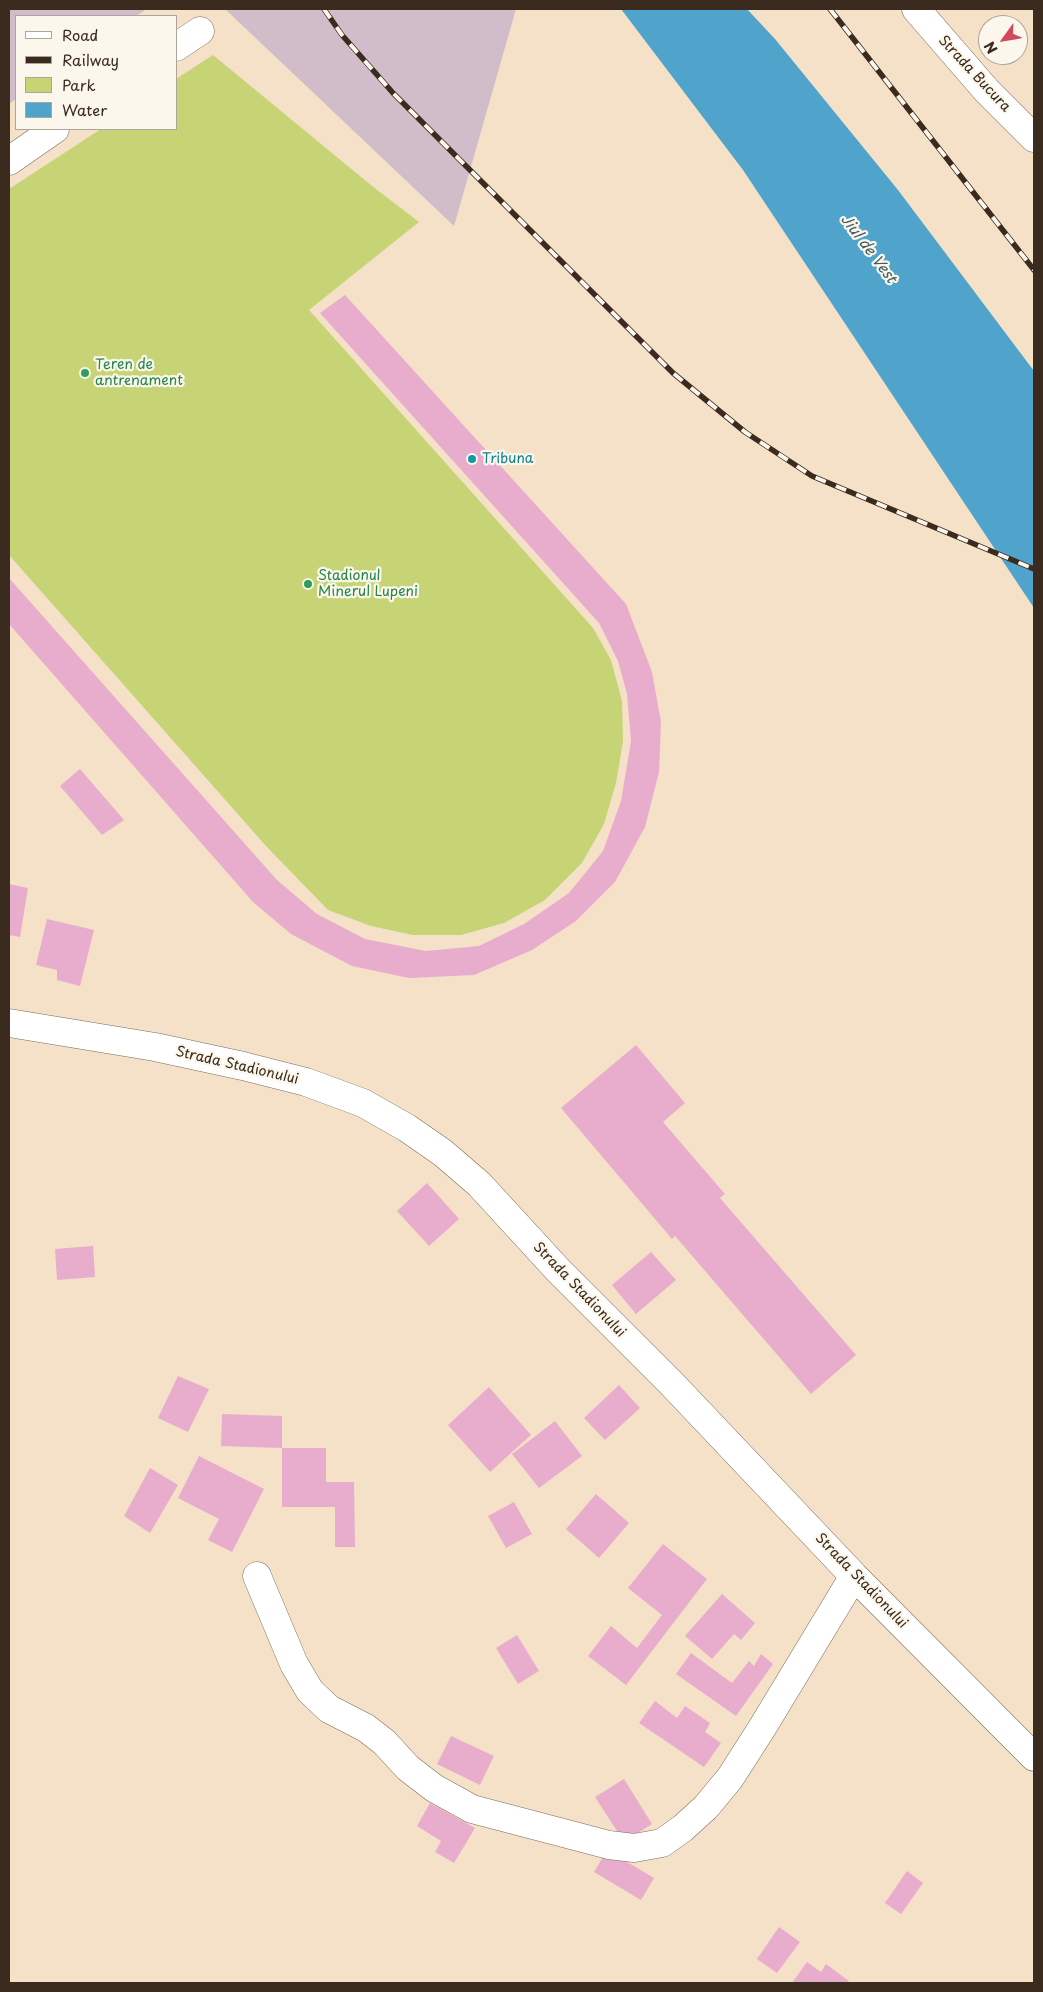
<!DOCTYPE html>
<style>
body{margin:0}
#map{position:relative;width:1043px;height:1992px;overflow:hidden;background:#f4e1c7;font-family:"Playpen Sans",sans-serif}
canvas{display:block}
.frame{position:absolute;inset:0;border:10px solid #3b2a1e;pointer-events:none}
.legend{position:absolute;left:15px;top:15px;width:162px;height:115px;box-sizing:border-box;background:#fbf7ec;border:1px solid #aea59a;margin:0;padding:6px 9px;list-style:none;font-size:15px;color:#3b2a1e}
.legend li{display:flex;align-items:center;gap:10px;height:25px}
.legend b{width:25px;border:1px solid #aea59a}
.north{position:absolute;left:978px;top:15px;width:50px;height:50px;box-sizing:border-box;background:#fbf7ec;border:1px solid #aea59a;border-radius:50%;rotate:238deg;font-size:14px;font-weight:700;line-height:20px;text-align:center;color:#3b2a1e}
.north::after{content:'';display:block;margin:auto;width:18px;height:22px;background:#d1495b;clip-path:polygon(50% 0,100% 100%,50% 72%,0 100%)}
</style>
<div id="map">
<canvas width="1043" height="1992"></canvas>
<div class="frame"></div>
<ul class="legend">
<li><b style="height:6px;background:#fff"></b>Road</li>
<li><b style="height:6px;background:#3b2a1e"></b>Railway</li>
<li><b style="height:14px;background:#c6d476"></b>Park</li>
<li><b style="height:14px;background:#50a4cc"></b>Water</li>
</ul>
<div class="north">N</div>
</div>
<script>
const context = document.querySelector('canvas').getContext('2d');
context.lineJoin = 'round';
function fillPath(path, color) { context.fillStyle = color; context.fill(path, 'evenodd'); }
const poly = rows => new Path2D(rows.map(r => 'M' + r).join(''));
function trace(path, color, width, dash) { context.strokeStyle = color; context.lineWidth = width; context.lineCap = dash ? 'butt' : 'round'; context.setLineDash(dash || []); context.stroke(path); }
function drawText(font, color, halo, rows, align = 'center') {
  context.font = font + ' "Playpen Sans",sans-serif'; context.lineWidth = 4.5; context.setLineDash([]); context.textBaseline = 'middle'; context.strokeStyle = halo; context.fillStyle = color; for (const [text, x, y, turn = 0] of rows) {
    context.save(); context.translate(x, y); context.rotate((+turn || 0) * Math.PI / 180); context.textAlign = isNaN(turn) ? turn : align; if (halo) context.strokeText(text, 0, 0); context.fillText(text, 0, 0); context.restore();
  }
}
fillPath(poly([
 [9,9,147,9,136,16,16,16,16,99,9,104],
 [225,9,516,9,454,226]
]), '#d1bdc9');
fillPath(poly([
 [213,55,372,186,419,222,309,310,593,628,611,660,622,701,623,741,616,783,604,824,582,863,545,900,504,923,461,935,413,935,371,926,328,910,266,846,9,555,9,189,101,129,176,129,176,79]
]), '#c6d476');
fillPath(poly([
 [621,9,747,9,775,39,898,190,1034,371,1034,608,743,170]
]), '#50a4cc');
fillPath(poly([
 [345,295,626,604,652,672,661,722,659,772,645,827,615,882,576,921,532,950,474,975,409,978,352,966,291,934,253,902,9,624,9,578,277,880,317,914,365,939,426,951,479,946,524,924,569,893,603,851,621,801,631,741,627,694,618,661,599,623,320,313],
 [80,769,124,820,102,835,60,786],
 [9,884,28,888,20,937,9,935],
 [47,919,94,930,80,986,57,980,57,970,36,965],
 [636,1045,685,1103,663,1122,725,1194,720,1198,856,1355,811,1394,675,1236,672,1239,561,1108],
 [427,1183,459,1219,429,1246,397,1211],
 [93,1246,95,1277,57,1280,55,1249],
 [651,1252,676,1280,636,1314,612,1285],
 [178,1376,209,1389,188,1432,158,1418],
 [619,1385,640,1408,605,1440,584,1418],
 [489,1387,531,1435,490,1472,448,1425],
 [222,1414,282,1416,282,1448,221,1446],
 [555,1421,582,1456,539,1488,512,1454],
 [282,1448,326,1448,326,1482,354,1482,355,1547,335,1547,335,1507,282,1507],
 [199,1456,264,1489,232,1552,208,1540,219,1519,178,1498],
 [150,1468,178,1485,150,1533,124,1516],
 [596,1494,629,1523,599,1558,566,1529],
 [514,1502,532,1534,506,1548,488,1516],
 [663,1544,707,1579,626,1685,588,1656,611,1626,637,1648,662,1615,628,1588],
 [722,1594,755,1623,741,1640,734,1634,712,1659,685,1636],
 [517,1635,539,1671,518,1684,496,1648],
 [691,1653,732,1683,749,1661,754,1666,761,1654,773,1664,736,1716,676,1674],
 [655,1701,677,1718,685,1706,710,1723,705,1732,721,1743,704,1767,639,1723],
 [451,1736,494,1756,480,1785,437,1764],
 [624,1779,652,1824,624,1842,595,1797],
 [430,1803,475,1828,454,1863,435,1852,441,1841,417,1826],
 [607,1850,654,1878,641,1900,594,1872],
 [907,1871,923,1883,901,1914,885,1903],
 [779,1927,800,1942,777,1973,757,1959],
 [807,1962,821,1972,826,1964,849,1981,847,1983,792,1983]
]), '#e8adcc');
const minor = poly([
 [176,47,200,31],
 [9,161,55,129],
 [9,1023,155,1047,243,1066,306,1082,363,1103,407,1128,443,1153,479,1184,558,1270,671,1383,854,1576,1034,1757],
 [257,1576,294,1664,310,1691,329,1709,366,1728,384,1742,408,1768,434,1788,472,1809,609,1845,634,1848,662,1843,683,1828,706,1807,730,1778,762,1728,854,1576]
]);
const major = poly([
 [916,9,987,91,1034,138]
]);
trace(minor, '#7c6a59', 29);
trace(major, '#7c6a59', 29);
trace(minor, '#fff', 28);
trace(major, '#fff', 28);
const rail = poly([
 [324,9,342,35,393,93,673,373,745,432,812,476,1034,569],
 [830,9,1034,270]
]);
trace(rail, '#3b2a1e', 5.5);
trace(rail, '#fbf7ec', 4, [11]);
for (const [x, y, r, color] of [
 [85,373,5,"#2e9e5b"],
 [472,459,5,"#0f9aa8"],
 [308,584,5,"#2e9e5b"]
]) { const dot = new Path2D(); dot.arc(x, y, r, 0, 2 * Math.PI); context.fillStyle = color; context.fill(dot); trace(dot, '#fbf7ec', 2); }
drawText('14px', '#3b2a1e', '#fbf7ec', [
 ["Strada Bucura",974,74,47],
 ["Strada Stadionului",237,1066,13],
 ["Strada Stadionului",579,1290,46],
 ["Strada Stadionului",861,1581,46]
]);
drawText('14px', '#27864d', '#fbf7ec', [
 ["Teren de",95,365],
 ["antrenament",95,381],
 ["Stadionul",318,576],
 ["Minerul Lupeni",318,592]
], 'left');
drawText('14px', '#0d838f', '#fbf7ec', [
 ["Tribuna",482,459]
], 'left');
drawText('italic 15px', '#435b64', '#fbf7ec', [
 ["Jiul de Vest",868,249,53]
]);
</script>
